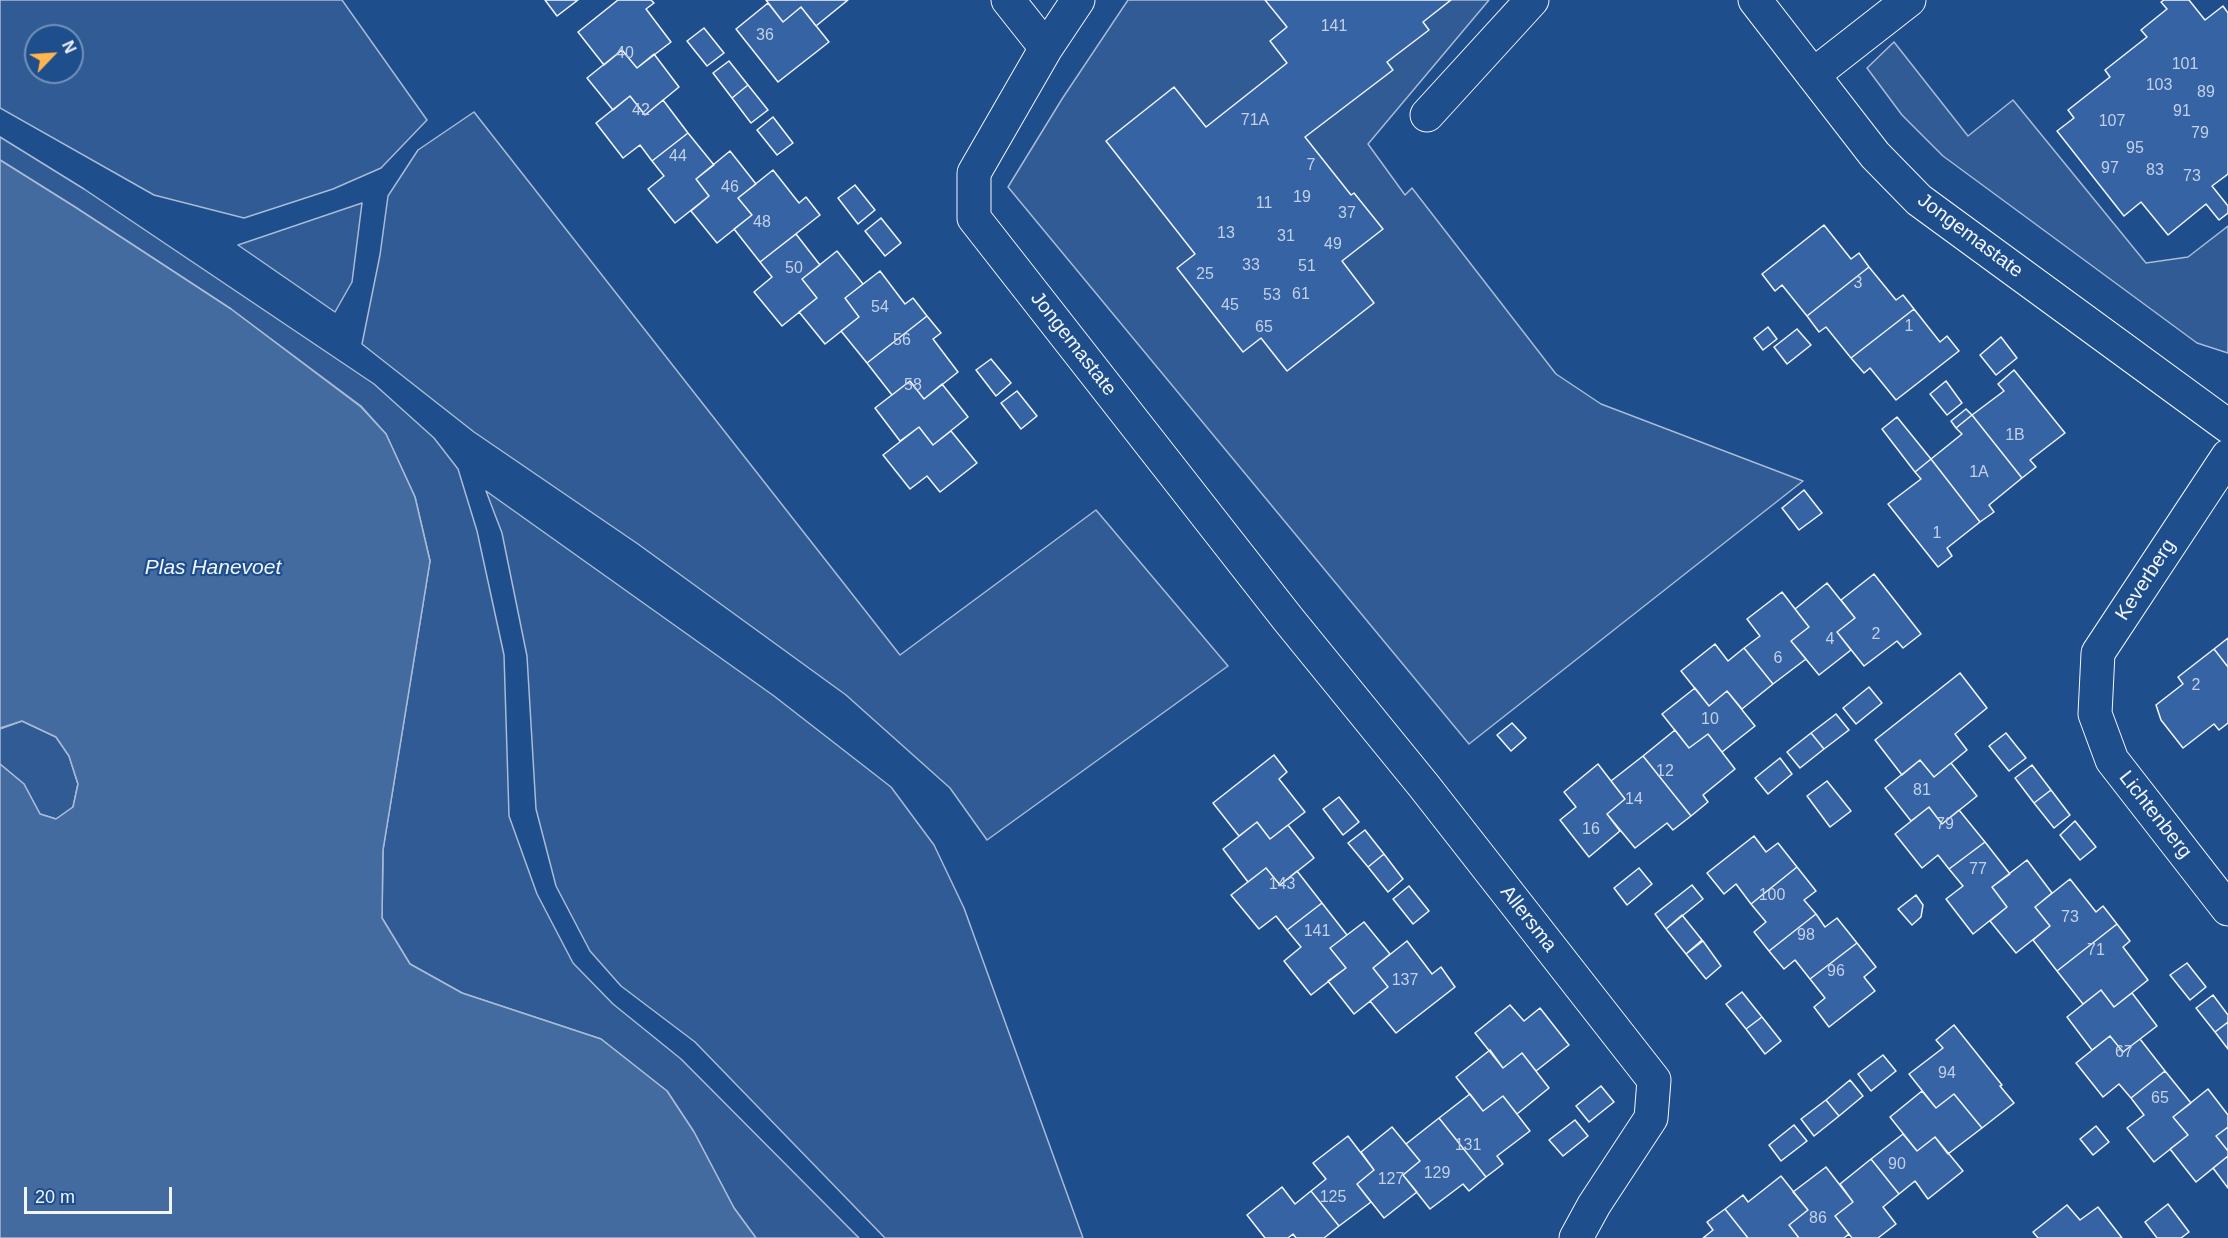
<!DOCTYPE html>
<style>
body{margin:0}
#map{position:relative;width:2228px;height:1238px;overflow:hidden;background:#1f4e8c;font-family:Arial,sans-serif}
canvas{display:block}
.north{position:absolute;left:24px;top:24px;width:60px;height:60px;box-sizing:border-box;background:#1f4e8c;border:2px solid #7391ba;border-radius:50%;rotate:65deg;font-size:16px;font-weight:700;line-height:24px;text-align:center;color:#f2f6ff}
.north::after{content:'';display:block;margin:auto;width:21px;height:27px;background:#ffb74d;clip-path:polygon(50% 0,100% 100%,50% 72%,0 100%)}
.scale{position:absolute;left:24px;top:1187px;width:148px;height:27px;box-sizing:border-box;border:3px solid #f2f6ff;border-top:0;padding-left:8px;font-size:18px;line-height:21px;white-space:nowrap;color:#f2f6ff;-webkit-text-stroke:4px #1f4e8c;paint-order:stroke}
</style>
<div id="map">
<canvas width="2228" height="1238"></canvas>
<div class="north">N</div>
<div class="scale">20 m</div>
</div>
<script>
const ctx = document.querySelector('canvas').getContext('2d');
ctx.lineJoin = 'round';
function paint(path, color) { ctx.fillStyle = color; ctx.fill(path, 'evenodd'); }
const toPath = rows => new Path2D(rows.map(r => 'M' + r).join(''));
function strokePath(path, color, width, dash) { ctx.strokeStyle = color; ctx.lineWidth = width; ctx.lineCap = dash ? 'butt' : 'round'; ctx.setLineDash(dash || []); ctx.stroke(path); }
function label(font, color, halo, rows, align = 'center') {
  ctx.font = font + ' Arial,sans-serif'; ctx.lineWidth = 4.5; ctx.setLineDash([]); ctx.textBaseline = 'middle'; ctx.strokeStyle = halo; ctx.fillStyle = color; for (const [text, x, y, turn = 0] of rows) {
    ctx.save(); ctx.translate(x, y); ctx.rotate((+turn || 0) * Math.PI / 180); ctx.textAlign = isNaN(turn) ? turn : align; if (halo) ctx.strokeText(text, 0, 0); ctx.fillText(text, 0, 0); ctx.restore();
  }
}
const green = toPath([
 [0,0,342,0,427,120,381,168,333,189,244,218,154,195,0,108,0,0],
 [36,36,72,36,72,72,36,72,36,36],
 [1128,0,1489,0,1368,144,1405,195,1412,188,1556,374,1601,404,1803,481,1469,744,1008,187,1062,99,1128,0],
 [1894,42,1968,136,2013,100,2146,263,2188,257,2228,226,2228,353,2197,343,1943,156,1902,115,1867,68,1894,42],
 [474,112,900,655,1096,510,1228,666,987,840,950,788,846,695,638,544,474,432,362,344,380,255,388,196,418,150,474,112],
 [0,137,84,189,374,384,434,438,458,469,477,531,504,655,509,816,537,894,573,963,613,1004,681,1059,859,1238,756,1238,734,1208,694,1132,667,1091,601,1039,462,993,410,964,382,918,383,850,430,561,415,497,386,434,361,406,231,309,75,207,0,160,0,137],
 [362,203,352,282,335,312,238,245,362,203],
 [486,491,774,696,891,787,934,845,964,908,1083,1238,885,1238,695,1042,621,986,590,951,556,886,536,809,527,656,502,533,486,491],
 [22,721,56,737,69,756,78,784,73,807,56,819,40,814,24,784,0,764,0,729,22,721]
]);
paint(green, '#305b95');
strokePath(green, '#a8bbd7', 1.5);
const water = toPath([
 [0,160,75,207,231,309,361,407,386,434,415,497,430,561,383,850,382,918,410,964,462,993,601,1039,667,1091,694,1132,734,1208,756,1238,0,1238,0,764,24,784,40,814,56,819,73,807,78,784,69,756,56,737,22,721,0,728,0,730,0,160]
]);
paint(water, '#446ba0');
strokePath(water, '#a8bbd7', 1.5);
const building = toPath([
 [545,0,578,0,557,16,545,0],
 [618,0,651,0,654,3,646,9,671,42,637,68,622,50,604,65,578,32,618,0],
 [766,0,848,0,816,26,801,7,783,22,766,0],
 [1265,0,1451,0,1423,22,1429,30,1387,62,1393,70,1305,137,1351,195,1354,193,1383,229,1342,261,1374,303,1287,371,1261,338,1243,352,1177,268,1195,254,1106,141,1174,87,1206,127,1287,63,1270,41,1287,27,1265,0],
 [2164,0,2189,0,2205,20,2223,6,2228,13,2228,174,2212,186,2228,206,2228,213,2219,220,2206,204,2168,235,2141,202,2124,216,2057,131,2074,118,2068,110,2110,77,2105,70,2147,37,2141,30,2167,9,2161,2,2164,0],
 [768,3,783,22,801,7,829,42,778,82,736,29,768,3],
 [704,28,724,53,707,66,687,41,704,28],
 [622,50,637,68,654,54,679,87,645,115,630,96,613,110,587,78,622,50],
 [729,61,748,85,732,98,713,73,729,61],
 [748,85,768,110,751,123,732,98,748,85],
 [630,96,645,115,663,100,688,133,652,161,640,145,623,158,596,123,630,96],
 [773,117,793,143,777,155,757,130,773,117],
 [688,133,714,165,696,179,709,196,675,223,648,189,664,176,652,161,688,133],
 [730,151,756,184,738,198,752,215,717,243,691,211,709,196,696,179,730,151],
 [773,170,799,203,806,197,820,215,760,262,734,229,752,215,738,198,773,170],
 [855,185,875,210,858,224,838,198,855,185],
 [881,218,901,243,885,256,865,231,881,218],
 [1824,225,1851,259,1859,253,1869,267,1807,316,1782,285,1775,291,1762,274,1824,225],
 [796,234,820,265,802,279,817,298,782,326,754,292,772,277,760,262,796,234],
 [837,251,863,284,845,298,859,317,825,344,799,312,817,298,802,279,837,251],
 [1869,267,1896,300,1903,295,1914,309,1851,358,1826,327,1819,332,1807,316,1869,267],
 [880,271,905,304,913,298,927,316,867,363,841,331,859,317,845,298,880,271],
 [1914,309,1940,342,1947,336,1959,351,1896,400,1870,368,1864,373,1851,358,1914,309],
 [927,316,941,333,933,339,958,372,924,399,910,381,892,395,867,363,927,316],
 [1768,327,1777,339,1763,350,1754,338,1768,327],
 [1797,329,1811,345,1787,364,1774,347,1797,329],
 [2001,337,2017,358,1996,375,1980,355,2001,337],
 [991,359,1011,383,996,396,976,370,991,359],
 [2014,370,2065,433,2030,460,2036,467,2022,478,1972,415,2004,391,1998,384,2014,370],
 [910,381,924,399,942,384,968,417,933,445,919,427,900,441,875,408,910,381],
 [1946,381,1962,403,1947,415,1930,394,1946,381],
 [1017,391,1037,416,1021,429,1001,403,1017,391],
 [1966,409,1972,415,1956,428,1951,421,1966,409],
 [1972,415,2022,478,1989,505,1994,512,1980,522,1931,459,1962,434,1956,428,1972,415],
 [1897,417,1931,459,1915,472,1882,429,1897,417],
 [919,427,933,445,951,431,977,463,940,492,927,476,910,489,883,455,919,427],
 [1931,459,1980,522,1947,548,1952,556,1938,567,1888,504,1921,479,1915,472,1931,459],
 [1804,490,1822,513,1799,530,1782,508,1804,490],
 [1874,574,1921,634,1903,648,1897,641,1864,666,1837,632,1855,618,1841,600,1874,574],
 [1827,583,1855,618,1837,632,1851,650,1819,675,1791,641,1809,627,1795,609,1827,583],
 [1782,592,1809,627,1791,641,1806,659,1773,684,1744,648,1760,636,1747,619,1782,592],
 [2228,638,2228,667,2214,649,2228,638],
 [1715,644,1728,661,1744,648,1773,684,1742,709,1727,691,1709,706,1681,671,1715,644],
 [2214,649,2228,667,2228,723,2219,730,2214,724,2183,748,2161,720,2156,705,2183,684,2178,677,2214,649],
 [1960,673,1987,708,1955,734,1967,750,1934,777,1920,760,1902,775,1875,740,1960,673],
 [1869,687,1882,703,1856,724,1843,708,1869,687],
 [1695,688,1709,706,1727,691,1755,726,1722,752,1708,734,1689,748,1662,714,1695,688],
 [1836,714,1849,730,1824,749,1811,733,1836,714],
 [1512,723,1526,738,1511,751,1497,735,1512,723],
 [1675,730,1689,748,1708,734,1735,769,1703,795,1708,802,1691,816,1643,756,1675,730],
 [1811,733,1824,749,1800,768,1787,752,1811,733],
 [2006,733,2026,758,2009,771,1989,746,2006,733],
 [1274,755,1287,772,1279,779,1305,812,1270,839,1257,822,1239,836,1213,803,1274,755],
 [1643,756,1691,816,1673,830,1667,823,1635,848,1607,814,1625,799,1611,781,1643,756],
 [1780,758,1792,774,1768,794,1755,778,1780,758],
 [1920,760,1934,777,1951,763,1977,796,1942,824,1929,807,1911,821,1885,788,1920,760],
 [1598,764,1625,799,1607,814,1620,831,1589,857,1560,820,1576,807,1564,792,1598,764],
 [2032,765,2051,790,2034,803,2015,778,2032,765],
 [1827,781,1851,811,1830,827,1807,796,1827,781],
 [2051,790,2070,815,2054,828,2034,803,2051,790],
 [1339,797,1359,822,1343,835,1323,809,1339,797],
 [1929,807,1942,824,1959,810,1985,842,1949,869,1938,855,1922,868,1895,834,1929,807],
 [2075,821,2096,847,2080,860,2060,835,2075,821],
 [1257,822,1270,839,1288,825,1314,858,1280,885,1266,868,1248,882,1223,849,1257,822],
 [1365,830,1384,854,1368,867,1348,843,1365,830],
 [1754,836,1766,852,1778,843,1797,867,1751,904,1736,884,1724,894,1707,873,1754,836],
 [1985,842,2010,874,1992,887,2007,907,1973,934,1946,899,1963,886,1949,869,1985,842],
 [1384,854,1403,879,1388,892,1368,867,1384,854],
 [2027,860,2052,893,2035,907,2050,926,2016,953,1990,921,2007,907,1992,887,2027,860],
 [1797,867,1816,891,1804,900,1816,914,1769,951,1754,932,1766,922,1751,904,1797,867],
 [1266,868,1280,885,1297,871,1322,903,1287,930,1276,916,1259,929,1231,895,1266,868],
 [1639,868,1652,884,1627,905,1614,888,1639,868],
 [2070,879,2096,912,2103,906,2117,924,2057,971,2033,940,2050,926,2035,907,2070,879],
 [1692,885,1703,899,1666,929,1655,914,1692,885],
 [1409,886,1429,911,1413,924,1393,899,1409,886],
 [1916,895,1923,905,1921,917,1912,925,1898,909,1916,895],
 [1322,903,1347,935,1330,948,1346,968,1311,995,1284,961,1301,947,1287,930,1322,903],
 [1816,914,1825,927,1837,918,1857,943,1810,979,1795,960,1784,969,1769,951,1816,914],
 [1682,915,1702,940,1686,954,1666,929,1682,915],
 [1364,922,1390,954,1373,968,1388,987,1354,1014,1328,981,1346,968,1330,948,1364,922],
 [2117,924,2130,941,2123,947,2148,980,2114,1007,2101,990,2083,1004,2057,971,2117,924],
 [1407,941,1432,974,1441,967,1455,987,1396,1033,1370,1001,1388,987,1373,968,1407,941],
 [1703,941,1721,966,1706,979,1686,954,1703,941],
 [1857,943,1876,967,1864,977,1875,991,1829,1027,1814,1007,1825,998,1810,979,1857,943],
 [2187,963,2206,987,2190,1000,2170,975,2187,963],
 [2101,990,2114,1007,2132,993,2157,1026,2123,1052,2110,1036,2092,1050,2067,1017,2101,990],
 [1742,992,1762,1017,1746,1029,1726,1004,1742,992],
 [2213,995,2228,1015,2228,1022,2215,1032,2196,1008,2213,995],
 [1510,1005,1524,1021,1540,1008,1569,1045,1536,1071,1522,1053,1503,1068,1475,1033,1510,1005],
 [1762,1017,1781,1041,1765,1054,1746,1029,1762,1017],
 [2228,1022,2228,1049,2215,1032,2228,1022],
 [1954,1025,2002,1085,2000,1086,2014,1103,1982,1128,1954,1094,1936,1108,1909,1074,1943,1048,1936,1040,1954,1025],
 [2110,1036,2123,1052,2140,1039,2165,1071,2131,1098,2119,1084,2103,1097,2076,1063,2110,1036],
 [1490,1050,1503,1068,1522,1053,1549,1088,1517,1114,1503,1096,1483,1111,1456,1077,1490,1050],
 [1883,1055,1896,1071,1871,1091,1858,1074,1883,1055],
 [2165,1071,2191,1103,2173,1117,2188,1135,2154,1162,2127,1128,2144,1115,2131,1098,2165,1071],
 [1850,1080,1863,1096,1839,1116,1826,1100,1850,1080],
 [1601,1086,1614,1102,1589,1122,1576,1106,1601,1086],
 [2208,1089,2228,1115,2228,1127,2216,1136,2228,1151,2228,1156,2196,1182,2170,1149,2188,1135,2173,1117,2208,1089],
 [1922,1091,1936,1108,1954,1094,1982,1128,1948,1154,1935,1137,1917,1151,1890,1117,1922,1091],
 [1470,1094,1483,1111,1503,1096,1530,1131,1497,1156,1503,1164,1486,1177,1439,1118,1470,1094],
 [1826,1100,1839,1116,1814,1136,1801,1119,1826,1100],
 [1439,1118,1486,1177,1469,1191,1463,1184,1430,1209,1403,1175,1420,1161,1406,1144,1439,1118],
 [1575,1120,1588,1136,1563,1156,1549,1140,1575,1120],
 [1794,1125,1807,1141,1781,1161,1769,1145,1794,1125],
 [2096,1126,2109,1142,2093,1155,2080,1139,2096,1126],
 [1392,1127,1420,1161,1403,1175,1417,1192,1384,1218,1357,1184,1374,1170,1361,1152,1392,1127],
 [2228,1127,2228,1151,2216,1136,2228,1127],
 [1903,1134,1917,1151,1935,1137,1963,1171,1928,1199,1915,1181,1899,1194,1871,1159,1903,1134],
 [1348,1136,1374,1170,1357,1184,1371,1202,1339,1226,1311,1191,1326,1179,1313,1163,1348,1136],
 [2228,1156,2228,1188,2213,1168,2228,1156],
 [1871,1159,1899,1194,1883,1207,1896,1224,1878,1238,1852,1238,1835,1216,1853,1202,1840,1184,1871,1159],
 [1826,1167,1853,1202,1835,1216,1849,1234,1844,1238,1799,1238,1789,1225,1808,1210,1793,1192,1826,1167],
 [1781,1176,1808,1210,1789,1225,1799,1238,1748,1238,1725,1209,1743,1195,1748,1202,1781,1176],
 [1282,1187,1295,1204,1311,1191,1339,1226,1324,1238,1296,1238,1293,1234,1288,1238,1265,1238,1247,1215,1282,1187],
 [2168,1204,2189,1232,2181,1238,2157,1238,2145,1222,2168,1204],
 [2067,1205,2080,1220,2098,1207,2122,1238,2038,1238,2033,1232,2067,1205],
 [1725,1209,1748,1238,1703,1238,1713,1230,1707,1222,1725,1209]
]);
paint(building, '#3563a3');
strokePath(building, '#f2f6ff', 1.5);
const minor = toPath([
 [1008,0,1046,48],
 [1078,0,1046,48,974,173,974,218,1288,619,1424,786,1654,1080,1651,1118,1594,1205,1576,1238],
 [1755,0,1875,155,1919,200,2228,426],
 [1813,75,1909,0],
 [1427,115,1532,0],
 [2228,456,2098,653,2095,714,2112,760,2228,909]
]);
strokePath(minor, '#f2f6ff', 35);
strokePath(minor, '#1f4e8c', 33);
label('16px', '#c3d1e8', null, [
 ["141",1334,27],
 ["36",765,36],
 ["40",625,54],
 ["101",2185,65],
 ["103",2159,86],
 ["89",2206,93],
 ["42",641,111],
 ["91",2182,112],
 ["71A",1255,121],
 ["107",2112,122],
 ["79",2200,134],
 ["95",2135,149],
 ["44",678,157],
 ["7",1311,166],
 ["97",2110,169],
 ["83",2155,171],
 ["73",2192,177],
 ["46",730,188],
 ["19",1302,198],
 ["11",1264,204],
 ["37",1347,214],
 ["48",762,223],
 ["13",1226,234],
 ["31",1286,237],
 ["49",1333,245],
 ["33",1251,266],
 ["51",1307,267],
 ["50",794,269],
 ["25",1205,275],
 ["3",1858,284],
 ["61",1301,295],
 ["53",1272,296],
 ["45",1230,306],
 ["54",880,308],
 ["1",1909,327],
 ["65",1264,328],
 ["56",902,341],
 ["58",913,386],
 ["1B",2015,436],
 ["1A",1979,473],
 ["1",1937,534],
 ["2",1876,635],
 ["4",1830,640],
 ["6",1778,659],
 ["2",2196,686],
 ["10",1710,720],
 ["12",1665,772],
 ["81",1922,791],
 ["14",1634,800],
 ["79",1945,825],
 ["16",1591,830],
 ["77",1978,870],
 ["143",1282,885],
 ["100",1772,896],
 ["73",2070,918],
 ["141",1317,932],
 ["98",1806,936],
 ["71",2096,951],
 ["96",1836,972],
 ["137",1405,981],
 ["67",2124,1053],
 ["94",1947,1074],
 ["65",2160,1099],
 ["131",1468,1146],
 ["90",1897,1165],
 ["129",1437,1174],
 ["127",1391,1180],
 ["125",1333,1198],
 ["86",1818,1219]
]);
label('20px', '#f2f6ff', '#1f4e8c', [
 ["Jongemastate",1970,236,37],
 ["Jongemastate",1073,344,52],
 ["Keverberg",2146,580,-57],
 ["Lichtenberg",2155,815,52],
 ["Allersma",1528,919,52]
]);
label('italic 21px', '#f2f6ff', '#1f4e8c', [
 ["Plas Hanevoet",213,568]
]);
</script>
